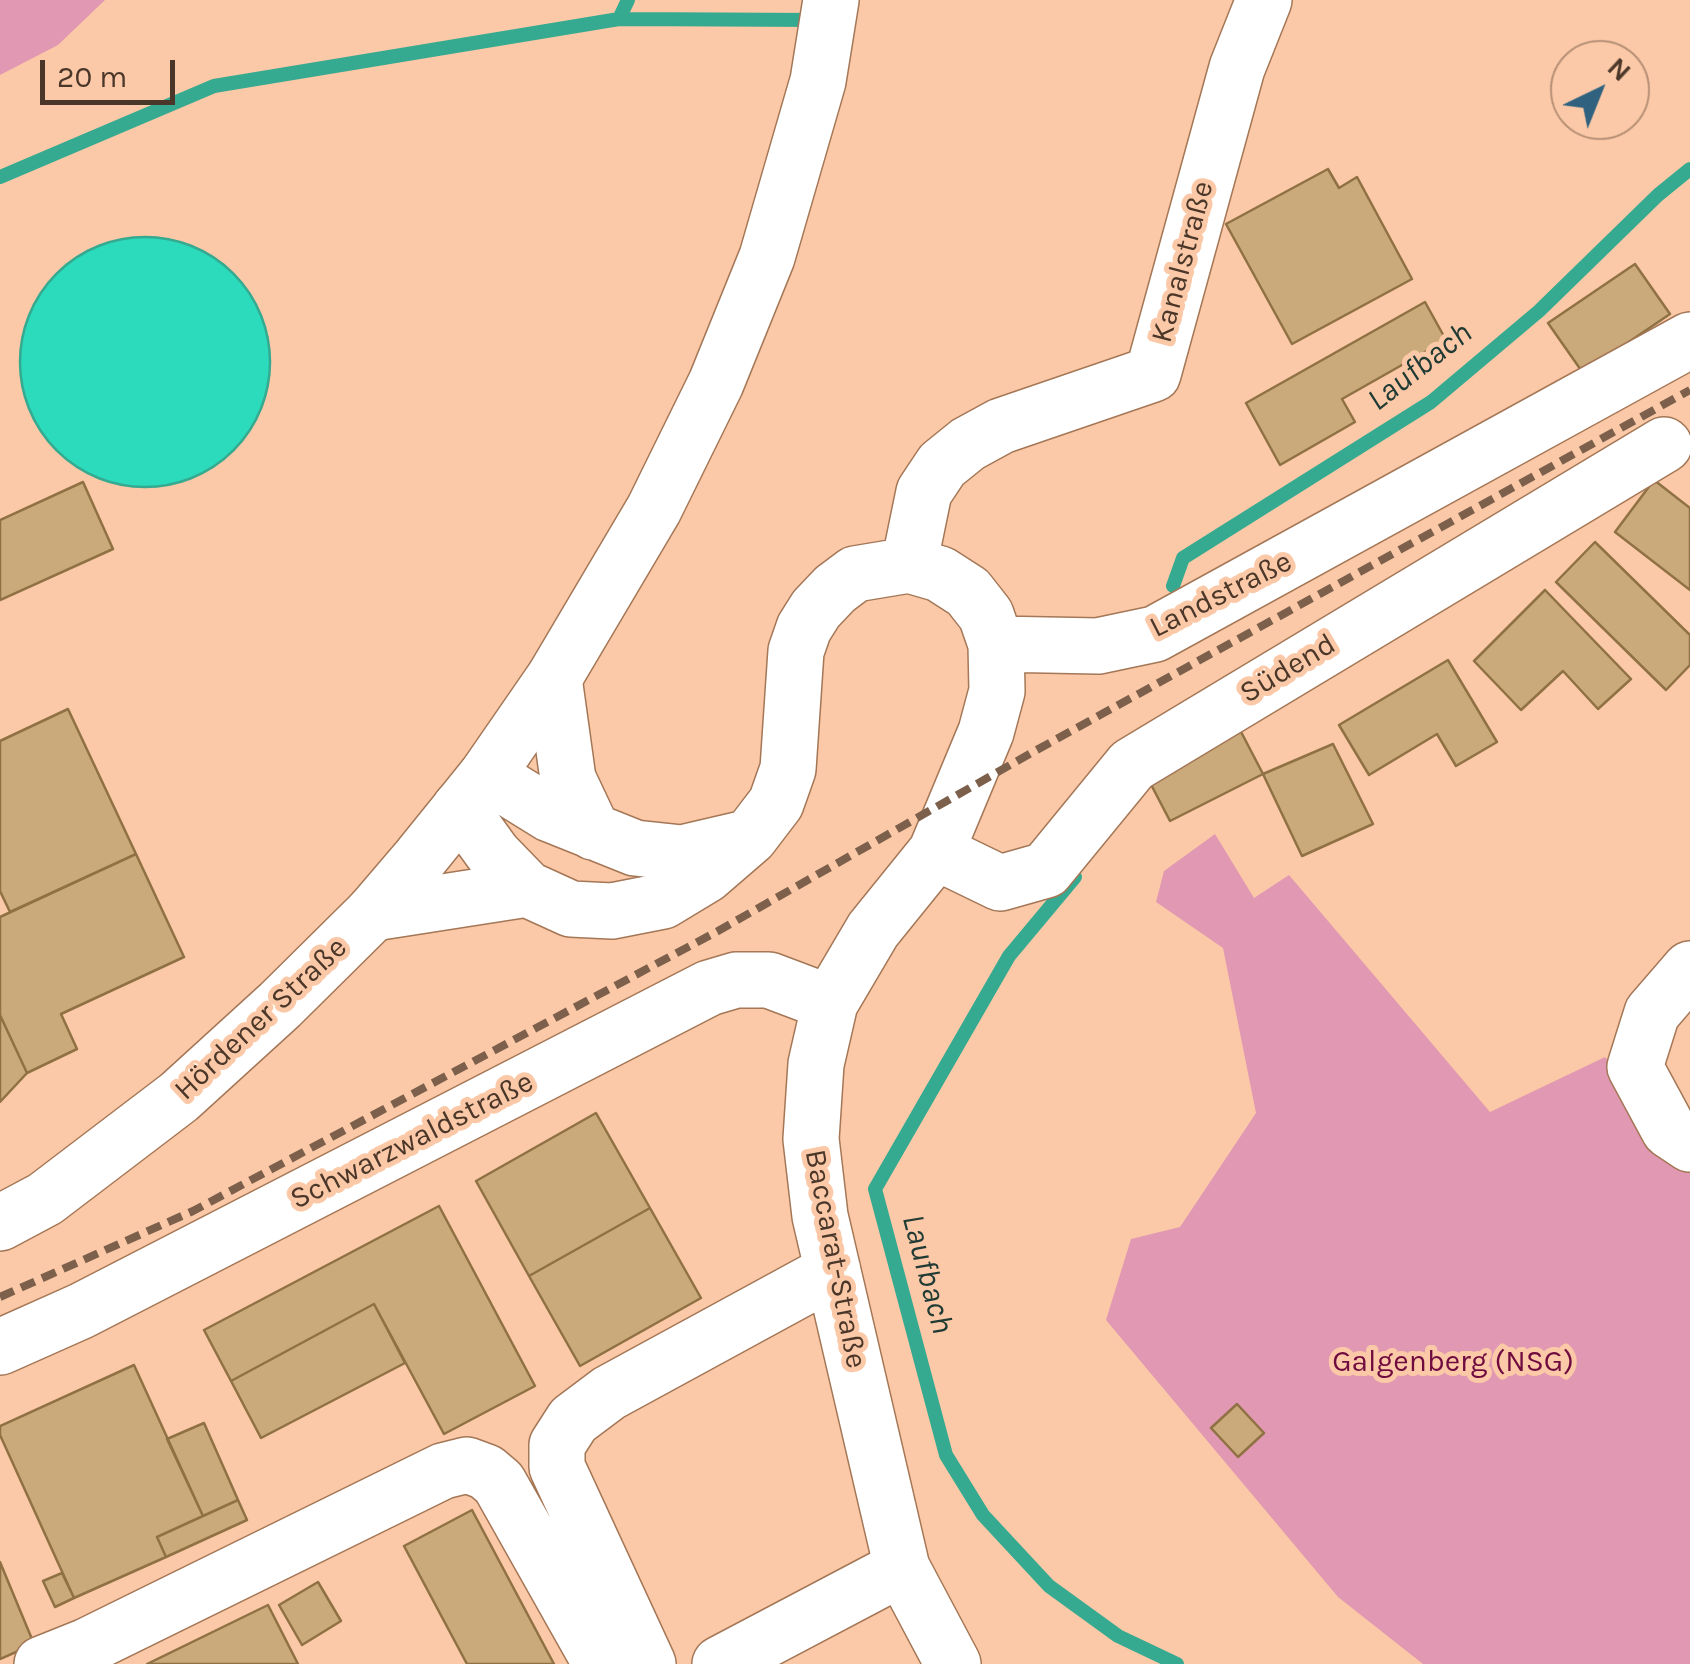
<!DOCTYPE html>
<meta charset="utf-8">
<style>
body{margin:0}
#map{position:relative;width:1690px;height:1664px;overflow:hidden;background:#fbc9a7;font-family:Karla,sans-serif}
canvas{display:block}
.north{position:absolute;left:1550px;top:40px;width:100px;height:100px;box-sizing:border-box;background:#fbc9a7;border:2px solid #b58f75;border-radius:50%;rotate:43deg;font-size:28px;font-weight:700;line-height:40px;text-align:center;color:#4b3729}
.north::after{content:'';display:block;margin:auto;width:35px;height:45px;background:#30627f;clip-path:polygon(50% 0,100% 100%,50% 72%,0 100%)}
.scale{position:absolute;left:40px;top:60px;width:135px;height:45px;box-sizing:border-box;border:5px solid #4b3729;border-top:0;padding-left:12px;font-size:30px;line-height:35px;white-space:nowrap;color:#4b3729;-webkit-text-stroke:8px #fbc9a7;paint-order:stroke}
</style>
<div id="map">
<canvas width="1690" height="1664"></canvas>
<div class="north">N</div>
<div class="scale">20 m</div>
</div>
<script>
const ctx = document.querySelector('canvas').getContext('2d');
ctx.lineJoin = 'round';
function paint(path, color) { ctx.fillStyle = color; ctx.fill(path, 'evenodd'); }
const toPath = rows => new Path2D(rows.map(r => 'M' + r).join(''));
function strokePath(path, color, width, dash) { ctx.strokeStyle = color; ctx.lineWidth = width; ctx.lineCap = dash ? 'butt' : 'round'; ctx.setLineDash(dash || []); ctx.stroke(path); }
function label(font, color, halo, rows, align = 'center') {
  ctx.font = font + ' Karla,sans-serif'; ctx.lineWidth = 10; ctx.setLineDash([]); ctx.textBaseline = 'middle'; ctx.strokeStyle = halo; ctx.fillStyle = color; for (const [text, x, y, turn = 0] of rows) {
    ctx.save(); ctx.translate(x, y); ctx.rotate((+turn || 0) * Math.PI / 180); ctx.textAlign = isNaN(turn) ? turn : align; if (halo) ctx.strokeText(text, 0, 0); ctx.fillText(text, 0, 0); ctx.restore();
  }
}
paint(toPath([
 [0,0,105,0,58,45,0,75],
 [1215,834,1254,898,1289,875,1490,1112,1605,1057,1665,1129,1690,1143,1690,1664,1423,1664,1338,1597,1106,1320,1131,1239,1180,1227,1256,1113,1223,948,1156,902,1164,871]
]), '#e198b2');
const water = toPath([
 '20 362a125 125 0 1 1 250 0a125 125 0 1 1-250 0Z'
]);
paint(water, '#2bdbbc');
strokePath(water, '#35aa90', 2.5);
strokePath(toPath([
 [619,19,818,20],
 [0,177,214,86,619,19,628,0],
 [1173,586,1183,558,1431,402,1539,311,1658,195,1690,169],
 [1075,877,1009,956,875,1189,946,1455,983,1515,1049,1586,1118,1636,1177,1664]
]), '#35aa90', 14);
const building = toPath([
 [1328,169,1339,188,1357,177,1412,279,1292,344,1226,224,1328,169],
 [1635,264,1670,314,1583,373,1548,323,1635,264],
 [1425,302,1446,340,1342,399,1355,422,1280,465,1246,403,1425,302],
 [1654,480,1690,508,1690,590,1615,532,1654,480],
 [83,482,113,549,0,600,0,520,83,482],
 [1595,542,1690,635,1690,665,1666,690,1556,582,1595,542],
 [1545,590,1631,679,1598,709,1563,671,1521,710,1474,661,1545,590],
 [1448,660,1497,742,1456,766,1437,734,1369,775,1339,725,1448,660],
 [68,709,136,854,10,912,0,891,0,741,68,709],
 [1238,726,1263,774,1170,821,1145,773,1238,726],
 [1333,744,1373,824,1302,856,1263,774,1333,744],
 [136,854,184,957,61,1014,77,1049,27,1073,0,1015,0,917,136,854],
 [0,1015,27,1073,0,1102,0,1015],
 [596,1113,650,1208,529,1276,476,1181,596,1113],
 [439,1206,535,1386,444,1434,374,1304,231,1381,204,1330,439,1206],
 [650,1208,701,1298,580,1366,529,1276,650,1208],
 [374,1304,405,1363,261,1438,231,1381,374,1304],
 [134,1365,203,1516,157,1537,166,1557,74,1598,0,1435,0,1426,134,1365],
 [1237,1404,1264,1433,1238,1457,1211,1428,1237,1404],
 [204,1423,238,1500,203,1516,167,1439,204,1423],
 [238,1500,247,1520,166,1557,157,1537,238,1500],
 [472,1510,554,1664,467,1664,404,1546,472,1510],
 [0,1562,34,1644,0,1659,0,1562],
 [62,1573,74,1598,55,1607,43,1581,62,1573],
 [318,1582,341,1621,302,1645,279,1605,318,1582],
 [268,1605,298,1664,147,1664,268,1605]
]);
paint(building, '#caaa7b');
strokePath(building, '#8f7144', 2.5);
const minor = toPath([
 [909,565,924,492,942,465,968,444,1001,426,1153,374,1237,68,1264,0],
 [996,644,1098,646,1155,634,1690,340],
 [554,678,568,779,593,832],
 [487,775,550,814,635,848,682,853,742,839],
 [460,808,494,855,527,889,571,909,612,911,663,901,706,875,750,837,776,803,788,769,796,651,804,628,816,609,835,589,855,574,909,565,940,574,968,592,986,615,996,644,997,691,986,732,936,852,873,930,830,1003,816,1064,811,1139,820,1216,902,1568,953,1664],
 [936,852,1000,883,1046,870,1132,765,1664,445],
 [373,913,527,889],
 [1690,969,1652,1013,1635,1067,1669,1130,1690,1144],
 [0,1347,81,1311,709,988,736,980,769,980,830,1003],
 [42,1664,87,1646,443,1471,467,1465,486,1472,499,1483,601,1664],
 [648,1664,557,1467,557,1445,573,1420,609,1393,833,1271],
 [720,1664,902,1568]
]);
const major = toPath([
 [0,1223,45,1199,179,1097,280,1005,373,913,420,858,487,775,554,678,654,509,716,383,767,257,818,81,831,0]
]);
strokePath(minor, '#a47757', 58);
strokePath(major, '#a47757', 58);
strokePath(minor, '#fff', 55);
strokePath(major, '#fff', 55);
strokePath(toPath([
 [0,1297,193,1211,718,931,1033,752,1690,390]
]), '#7d604c', 8, [15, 8]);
label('30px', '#4b3729', '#fbc9a7', [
 ["Kanalstraße",1183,262,-75],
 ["Landstraße",1221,595,-27],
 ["Südend",1288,669,-31],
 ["Hördener Straße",261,1019,-43],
 ["Schwarzwaldstraße",412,1141,-27],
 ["Baccarat-Straße",835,1259,79]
]);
label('30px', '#6f0b3f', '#fbc9a7', [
 ["Galgenberg (NSG)",1453,1362]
]);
label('italic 32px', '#203a34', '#fbc9a7', [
 ["Laufbach",1420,367,-38],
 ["Laufbach",927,1274,75]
]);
</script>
